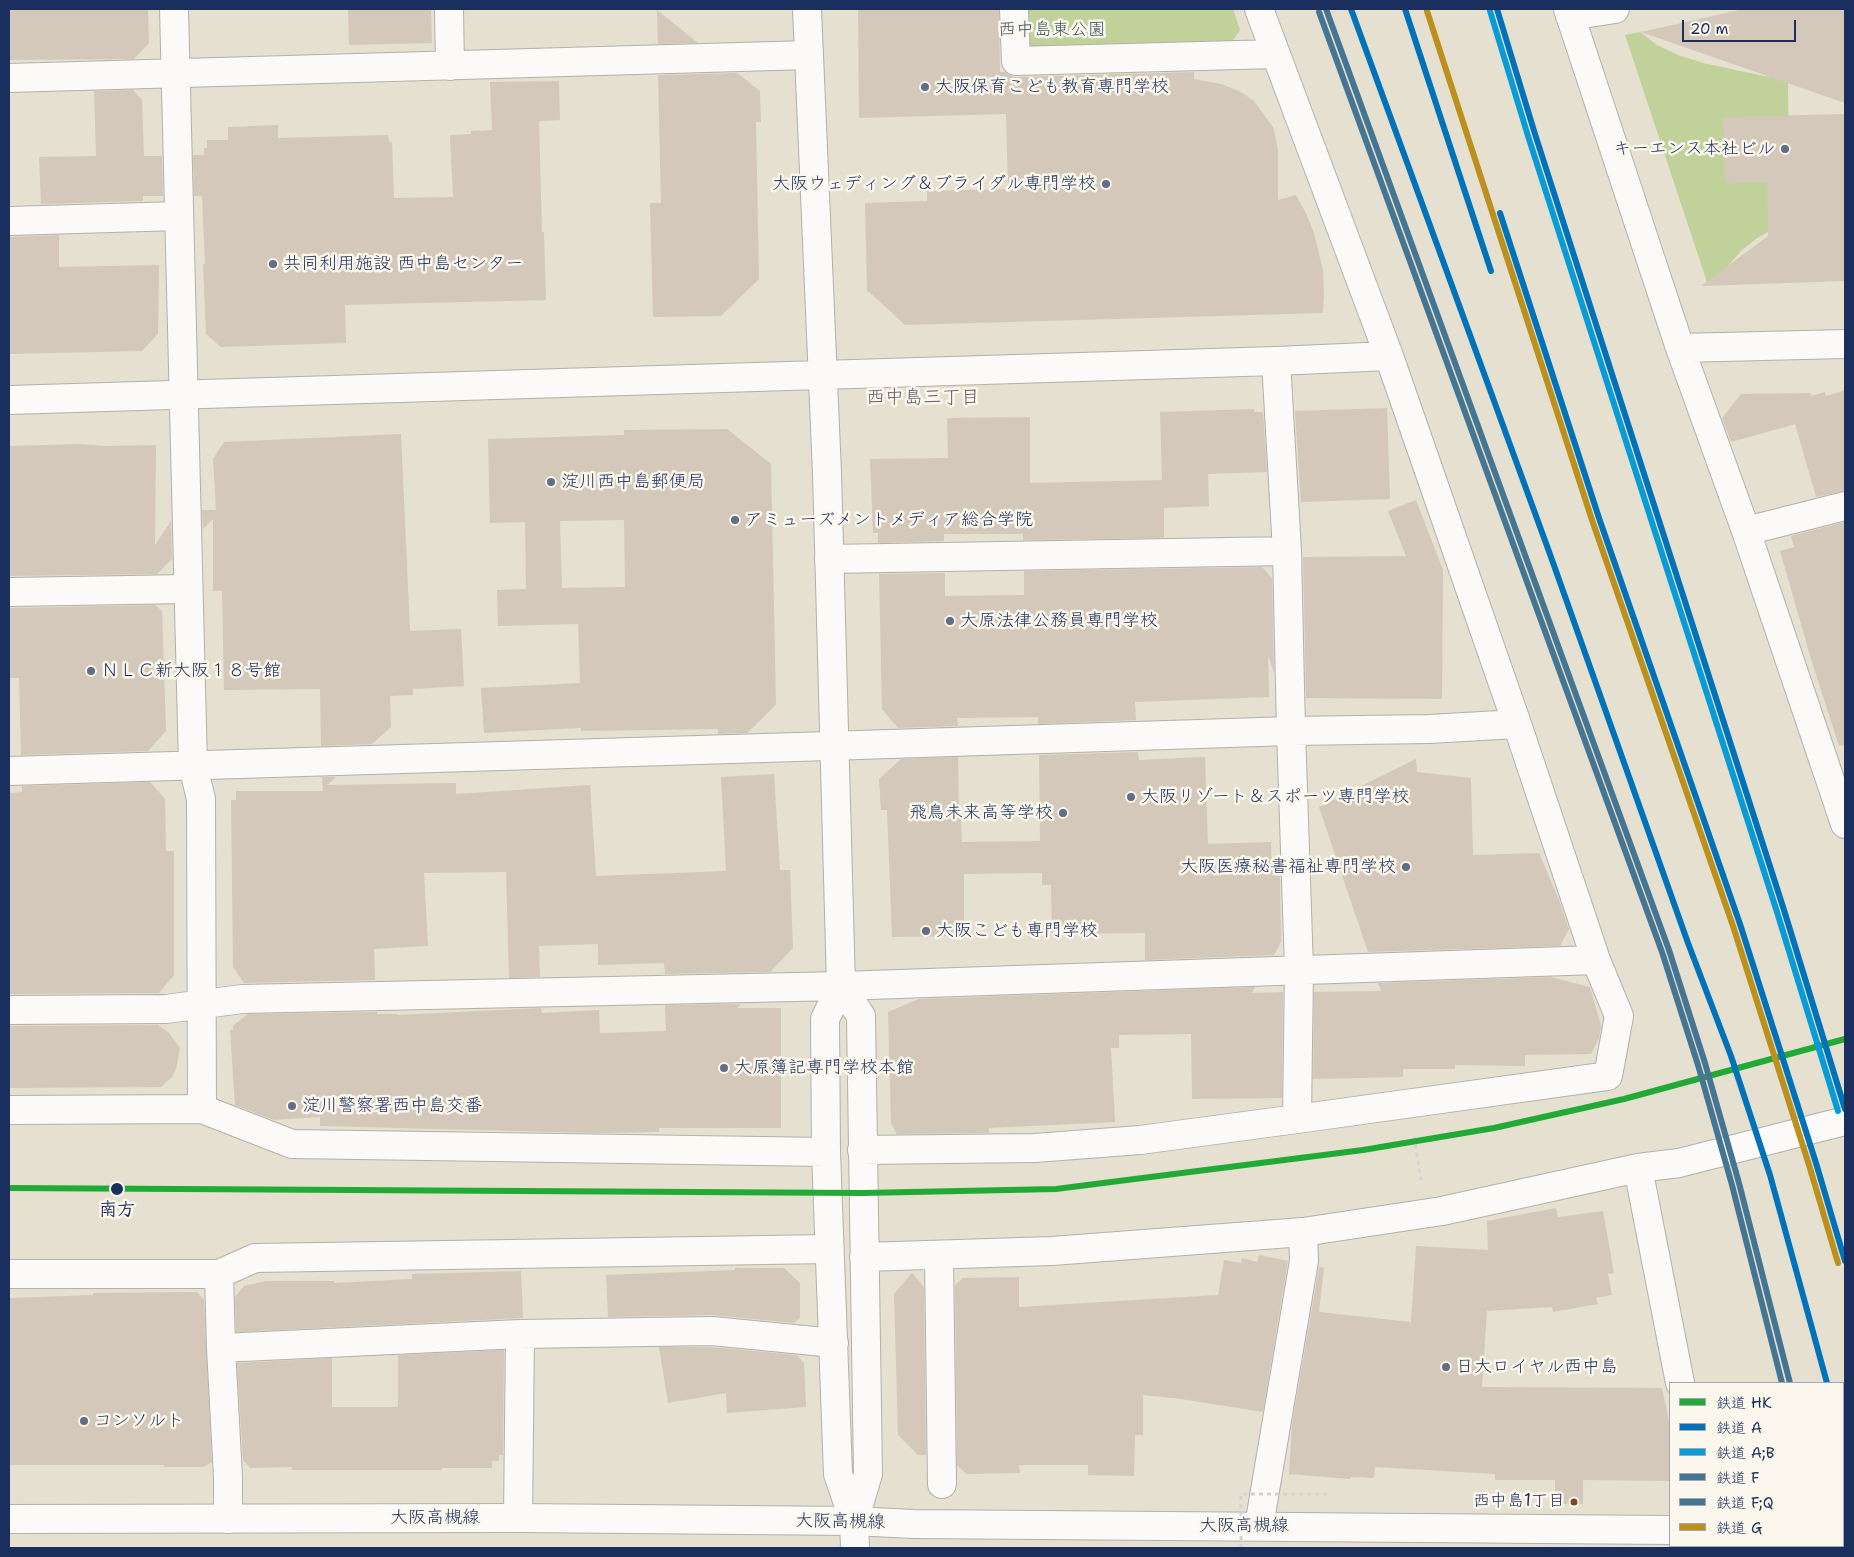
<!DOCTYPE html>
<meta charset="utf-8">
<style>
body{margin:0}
#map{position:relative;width:1854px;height:1557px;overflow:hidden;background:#e5e0cf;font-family:"Shantell Sans","Klee One",sans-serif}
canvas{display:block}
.frame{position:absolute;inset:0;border:10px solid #1b2f5e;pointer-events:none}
.legend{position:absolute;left:1669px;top:1382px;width:175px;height:165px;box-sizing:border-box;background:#fbf7ec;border:1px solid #a1a7b3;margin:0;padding:6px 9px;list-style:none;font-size:15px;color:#1b2f5e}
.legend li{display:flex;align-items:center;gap:10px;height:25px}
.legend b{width:25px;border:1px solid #a1a7b3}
.scale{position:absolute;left:1682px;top:20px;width:114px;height:22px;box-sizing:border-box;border:2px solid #1b2f5e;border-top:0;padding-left:6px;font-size:15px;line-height:18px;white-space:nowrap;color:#1b2f5e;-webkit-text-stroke:4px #fbf7ec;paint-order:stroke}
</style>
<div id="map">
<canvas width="1854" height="1557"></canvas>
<div class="frame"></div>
<ul class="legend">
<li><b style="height:6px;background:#21ab36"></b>鉄道 HK</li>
<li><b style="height:6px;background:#0072ba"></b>鉄道 A</li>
<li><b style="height:6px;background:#079bd7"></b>鉄道 A;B</li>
<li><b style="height:6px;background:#447694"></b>鉄道 F</li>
<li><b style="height:6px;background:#447694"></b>鉄道 F;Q</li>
<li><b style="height:6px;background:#bb901c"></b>鉄道 G</li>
</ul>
<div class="scale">20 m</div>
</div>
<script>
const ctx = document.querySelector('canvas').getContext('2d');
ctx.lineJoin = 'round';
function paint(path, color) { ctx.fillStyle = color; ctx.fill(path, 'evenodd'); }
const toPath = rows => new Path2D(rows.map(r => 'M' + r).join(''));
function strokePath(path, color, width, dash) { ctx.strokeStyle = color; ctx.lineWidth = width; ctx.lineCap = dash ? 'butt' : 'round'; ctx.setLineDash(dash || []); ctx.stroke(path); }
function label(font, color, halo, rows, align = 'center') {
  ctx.font = font + ' "Shantell Sans","Klee One",sans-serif'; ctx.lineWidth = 5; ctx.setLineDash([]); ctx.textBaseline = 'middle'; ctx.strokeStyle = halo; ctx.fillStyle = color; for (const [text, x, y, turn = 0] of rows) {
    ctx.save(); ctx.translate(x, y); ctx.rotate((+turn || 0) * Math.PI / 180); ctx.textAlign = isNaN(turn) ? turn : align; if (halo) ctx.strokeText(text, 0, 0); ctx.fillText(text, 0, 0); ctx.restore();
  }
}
paint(toPath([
 [1025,9,1233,9,1240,30,1229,47,1026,52],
 [1640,32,1657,45,1678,55,1703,63,1764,76,1788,79,1789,221,1757,238,1741,251,1727,267,1717,285,1708,285,1625,35]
]), '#c0d19a');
paint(toPath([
 [9,9,148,9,149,43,134,59,9,60],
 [348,9,431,9,432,43,349,45],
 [858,9,999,9,1000,72,1005,72,1009,75,1016,77,1194,72,1194,79,1221,84,1239,91,1254,101,1273,127,1278,149,1278,200,1296,195,1306,213,1314,233,1323,271,1324,295,1323,313,905,325,867,290,865,203,927,201,927,191,1008,189,1006,114,859,118],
 [1744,9,1845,9,1845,103,1641,32],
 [657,10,698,43,658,44],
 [737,73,760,91,761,122,756,122,759,279,721,316,653,317,650,203,661,203,658,75],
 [559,81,560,120,539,121,542,232,544,232,546,300,345,305,346,343,221,347,206,334,203,264,205,264,202,196,194,196,193,155,204,155,204,148,207,148,207,140,228,140,228,127,278,125,278,138,388,135,389,142,392,142,394,198,453,197,450,135,471,134,471,131,492,130,490,82],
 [133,90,142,100,144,156,162,156,163,196,143,196,143,201,41,204,39,157,96,156,94,91],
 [1845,114,1845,281,1701,286,1768,236,1767,182,1725,183,1723,117],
 [59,235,59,267,159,265,158,334,142,351,9,354,9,237],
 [1845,390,1845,491,1816,497,1795,424,1731,442,1722,418,1741,394,1810,393,1811,396,1825,392,1826,396],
 [1387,408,1390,499,1301,502,1295,411],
 [1254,409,1254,412,1263,412,1267,472,1208,474,1209,506,1164,508,1164,538,1023,540,1023,534,944,534,944,541,878,543,878,533,873,533,870,459,948,458,947,418,1030,417,1030,483,1162,480,1160,412],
 [727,429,771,464,776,705,747,733,718,734,718,729,581,731,581,728,484,733,481,688,580,683,578,624,498,626,497,590,526,589,525,522,490,523,488,439,624,435,624,430],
 [624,520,625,587,562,588,560,521],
 [401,434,410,631,461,629,464,686,413,689,413,695,390,696,391,727,372,744,321,746,320,689,224,690,222,591,213,591,213,519,203,529,202,510,216,510,213,459,224,442],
 [80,444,106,446,156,445,155,545,171,521,172,559,157,574,9,576,9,446],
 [1416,500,1443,570,1442,699,1306,698,1303,557,1406,556,1388,511],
 [1845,522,1845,745,1839,746,1811,659,1780,551,1794,547,1791,536],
 [1262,567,1272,578,1274,673,1268,655,1269,697,1135,702,1136,720,1038,724,1038,717,957,718,958,726,898,728,882,709,879,574,945,573,945,596,1024,595,1024,571],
 [155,605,162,611,166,731,148,751,21,755,19,678,9,678,9,608],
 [1138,752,1139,760,1205,757,1208,844,1271,842,1272,875,1280,875,1280,881,1281,942,1274,955,1145,960,1145,933,1052,934,1051,885,1042,885,1042,873,964,874,964,936,892,937,887,810,881,810,879,779,901,759,958,757,959,817,961,817,962,842,1040,841,1039,755],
 [1416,759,1417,772,1471,778,1473,855,1539,853,1559,900,1569,929,1560,946,1368,952,1319,807],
 [774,774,780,870,790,870,793,948,770,972,665,974,664,963,598,965,598,944,539,946,540,977,509,978,506,872,424,873,428,946,374,949,375,980,244,983,233,967,231,800,236,800,236,791,323,791,322,777,336,777,327,785,456,783,456,794,590,785,596,876,726,871,721,777],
 [150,782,165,799,166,851,174,851,174,975,159,993,9,994,9,793,22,792,22,786],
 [1551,977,1590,987,1601,1026,1599,1038,1591,1054,1525,1055,1525,1066,1455,1065,1455,1069,1403,1069,1403,1077,1313,1079,1314,992,1381,991,1378,983],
 [1255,987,1252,993,1283,992,1282,1098,1192,1099,1191,1034,1119,1035,1119,1048,1111,1048,1115,1122,989,1128,989,1133,897,1134,891,1124,888,1012,919,999],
 [741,1004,737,1008,781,1008,781,1128,659,1128,659,1132,596,1133,320,1126,320,1117,274,1120,235,1105,230,1030,233,1030,233,1026,248,1014,377,1012,377,1014,398,1014,398,1015,541,1008,542,1013,599,1010,600,1033,666,1031,665,1005],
 [158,1025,169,1033,180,1048,176,1069,172,1077,161,1087,9,1088,9,1026],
 [1556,1208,1558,1217,1603,1211,1614,1273,1608,1274,1612,1295,1596,1298,1598,1304,1553,1312,1552,1307,1487,1311,1482,1387,1662,1388,1670,1426,1670,1481,1583,1480,1583,1504,1555,1504,1555,1480,1495,1480,1495,1474,1375,1467,1374,1478,1351,1477,1350,1479,1289,1474,1292,1424,1319,1267,1324,1268,1319,1312,1411,1322,1416,1246,1488,1250,1487,1221],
 [1259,1255,1288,1261,1263,1412,1181,1399,1143,1395,1143,1435,1135,1435,1134,1476,1088,1475,1088,1465,1019,1465,1020,1473,966,1474,957,1465,955,1285,963,1278,1019,1277,1019,1307,1218,1295,1224,1260,1241,1263,1242,1258,1257,1262],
 [735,1268,784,1268,800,1283,800,1318,794,1323,712,1315,608,1317,606,1275,735,1270],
 [521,1271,523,1318,236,1332,235,1297,244,1286,266,1281,334,1281,334,1283,412,1279,412,1274],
 [912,1273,924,1287,926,1455,918,1455,898,1435,894,1294],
 [197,1292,204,1300,212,1462,203,1467,164,1467,164,1465,9,1465,9,1298,93,1295,93,1293],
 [659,1347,711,1347,797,1355,804,1363,806,1407,727,1413,726,1393,668,1403],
 [504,1350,503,1455,499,1455,499,1461,492,1461,492,1468,442,1468,442,1470,292,1470,292,1467,250,1468,243,1460,237,1363,332,1358,332,1407,398,1407,398,1355]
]), '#d3c8b9');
const street = toPath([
 [174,9,193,766,201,799,202,1109],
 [449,9,450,66],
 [1014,9,1016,61,1275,54],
 [1259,9,1389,356],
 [1568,9,1680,348,1746,531,1845,824],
 [1570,16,1615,9],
 [9,78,809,55],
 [9,221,179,216],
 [1680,348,1845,344],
 [1746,531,1845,506],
 [829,559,1287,551],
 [9,592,188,589],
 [9,771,797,747,1291,731,1429,729,1517,724],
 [841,986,825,1019,826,1152,838,1474,854,1521,855,1548],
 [841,986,861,1016,868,1474,854,1521],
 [9,1010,166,1009,242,999,841,986,1596,960],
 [9,1110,202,1109,292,1144,826,1152],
 [862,1150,1035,1148,1140,1140,1297,1119,1608,1076,1619,1016,1596,960,1517,724,1389,356,1276,361,1287,551,1291,731,1299,969,1297,1119],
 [1638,1168,1680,1383],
 [939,1255,942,1484],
 [864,1257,1052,1251,1303,1232,1442,1211,1638,1168,1679,1163,1845,1121],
 [9,1274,219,1274,255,1258,829,1249],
 [219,1274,221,1348,228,1477,228,1519],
 [221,1348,520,1334,712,1331,834,1343],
 [518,1518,520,1334],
 [1259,1526,1304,1261,1303,1232]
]);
const secondary = toPath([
 [807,9,827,473,841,986],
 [9,400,1276,361]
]);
const primary = toPath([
 [9,1519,518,1518,854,1521,913,1524,1670,1530],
 [1818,1546,1825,1548]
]);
strokePath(street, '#b2b1ab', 30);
strokePath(secondary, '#b2b1ab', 30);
strokePath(primary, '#b2b1ab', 30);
strokePath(toPath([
 [1414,1137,1421,1180]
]), '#d3d2d1', 3, [4, 4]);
strokePath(street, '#fbfaf8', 28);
strokePath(secondary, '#fbfaf8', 28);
strokePath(primary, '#fbfaf8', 28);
strokePath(toPath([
 [1241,1548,1241,1494,1328,1494]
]), '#d3d2d1', 3, [4, 4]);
strokePath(toPath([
 [9,1188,863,1193,1056,1189,1363,1150,1494,1128,1624,1099,1845,1039]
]), '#21ab36', 6);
strokePath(toPath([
 [1351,9,1551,557,1688,943,1731,1056,1770,1175,1827,1383],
 [1405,9,1491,271],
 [1497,9,1535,134,1784,910,1845,1109],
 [1500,213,1599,518,1740,924,1816,1163,1845,1261]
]), '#0072ba', 6);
strokePath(toPath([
 [1490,11,1528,136,1777,912,1838,1111]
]), '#079bd7', 6);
strokePath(toPath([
 [1326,9,1669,950,1705,1063,1739,1183,1790,1383]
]), '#447694', 6);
strokePath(toPath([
 [1319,12,1662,952,1698,1065,1732,1185,1782,1383]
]), '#447694', 6);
strokePath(toPath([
 [1427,11,1592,520,1733,926,1809,1165,1838,1263]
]), '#bb901c', 6);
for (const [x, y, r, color] of [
 [925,87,5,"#626d86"],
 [1785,149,5,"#626d86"],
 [1106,184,5,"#626d86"],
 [273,264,5,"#626d86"],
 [551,482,5,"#626d86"],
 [735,520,5,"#626d86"],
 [950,621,5,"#626d86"],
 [91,671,5,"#626d86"],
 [1131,797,5,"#626d86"],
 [1063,813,5,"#626d86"],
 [1406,867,5,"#626d86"],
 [926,931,5,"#626d86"],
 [724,1068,5,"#626d86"],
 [292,1106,5,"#626d86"],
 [117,1189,7,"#1b2f5e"],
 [1446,1367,5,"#626d86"],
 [84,1421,5,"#626d86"],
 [1574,1502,4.5,"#7a4b2a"]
]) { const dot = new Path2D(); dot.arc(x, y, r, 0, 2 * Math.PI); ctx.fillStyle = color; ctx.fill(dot); strokePath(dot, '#fbf7ec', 2); }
label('17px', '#1b2f5e', '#fbf7ec', [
 ["西中島1丁目",1565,1502]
], 'right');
label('18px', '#435c63', '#fbf7ec', [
 ["西中島東公園",1052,30]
]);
label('18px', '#1b2f5e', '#fbf7ec', [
 ["大阪保育こども教育専門学校",935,87],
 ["キーエンス本社ビル",1775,149,"right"],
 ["大阪ウェディング＆ブライダル専門学校",1096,184,"right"],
 ["共同利用施設 西中島センター",283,264],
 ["淀川西中島郵便局",561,482],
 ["アミューズメントメディア総合学院",745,520],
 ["大原法律公務員専門学校",960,621],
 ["ＮＬＣ新大阪１８号館",101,671],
 ["大阪リゾート＆スポーツ専門学校",1141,797],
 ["飛鳥未来高等学校",1053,813,"right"],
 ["大阪医療秘書福祉専門学校",1396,867,"right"],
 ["大阪こども専門学校",936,931],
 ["大原簿記専門学校本館",734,1068],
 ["淀川警察署西中島交番",302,1106],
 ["日大ロイヤル西中島",1456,1367],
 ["コンソルト",94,1421]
], 'left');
label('bold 18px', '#1b2f5e', '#fbf7ec', [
 ["南方",117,1210]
]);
label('18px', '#1b2f5e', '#fbf7ec', [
 ["大阪高槻線",435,1518],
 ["大阪高槻線",840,1522,1],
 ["大阪高槻線",1244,1526]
]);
label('19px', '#635f6e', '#fbf7ec', [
 ["西中島三丁目",923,398]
]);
</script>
